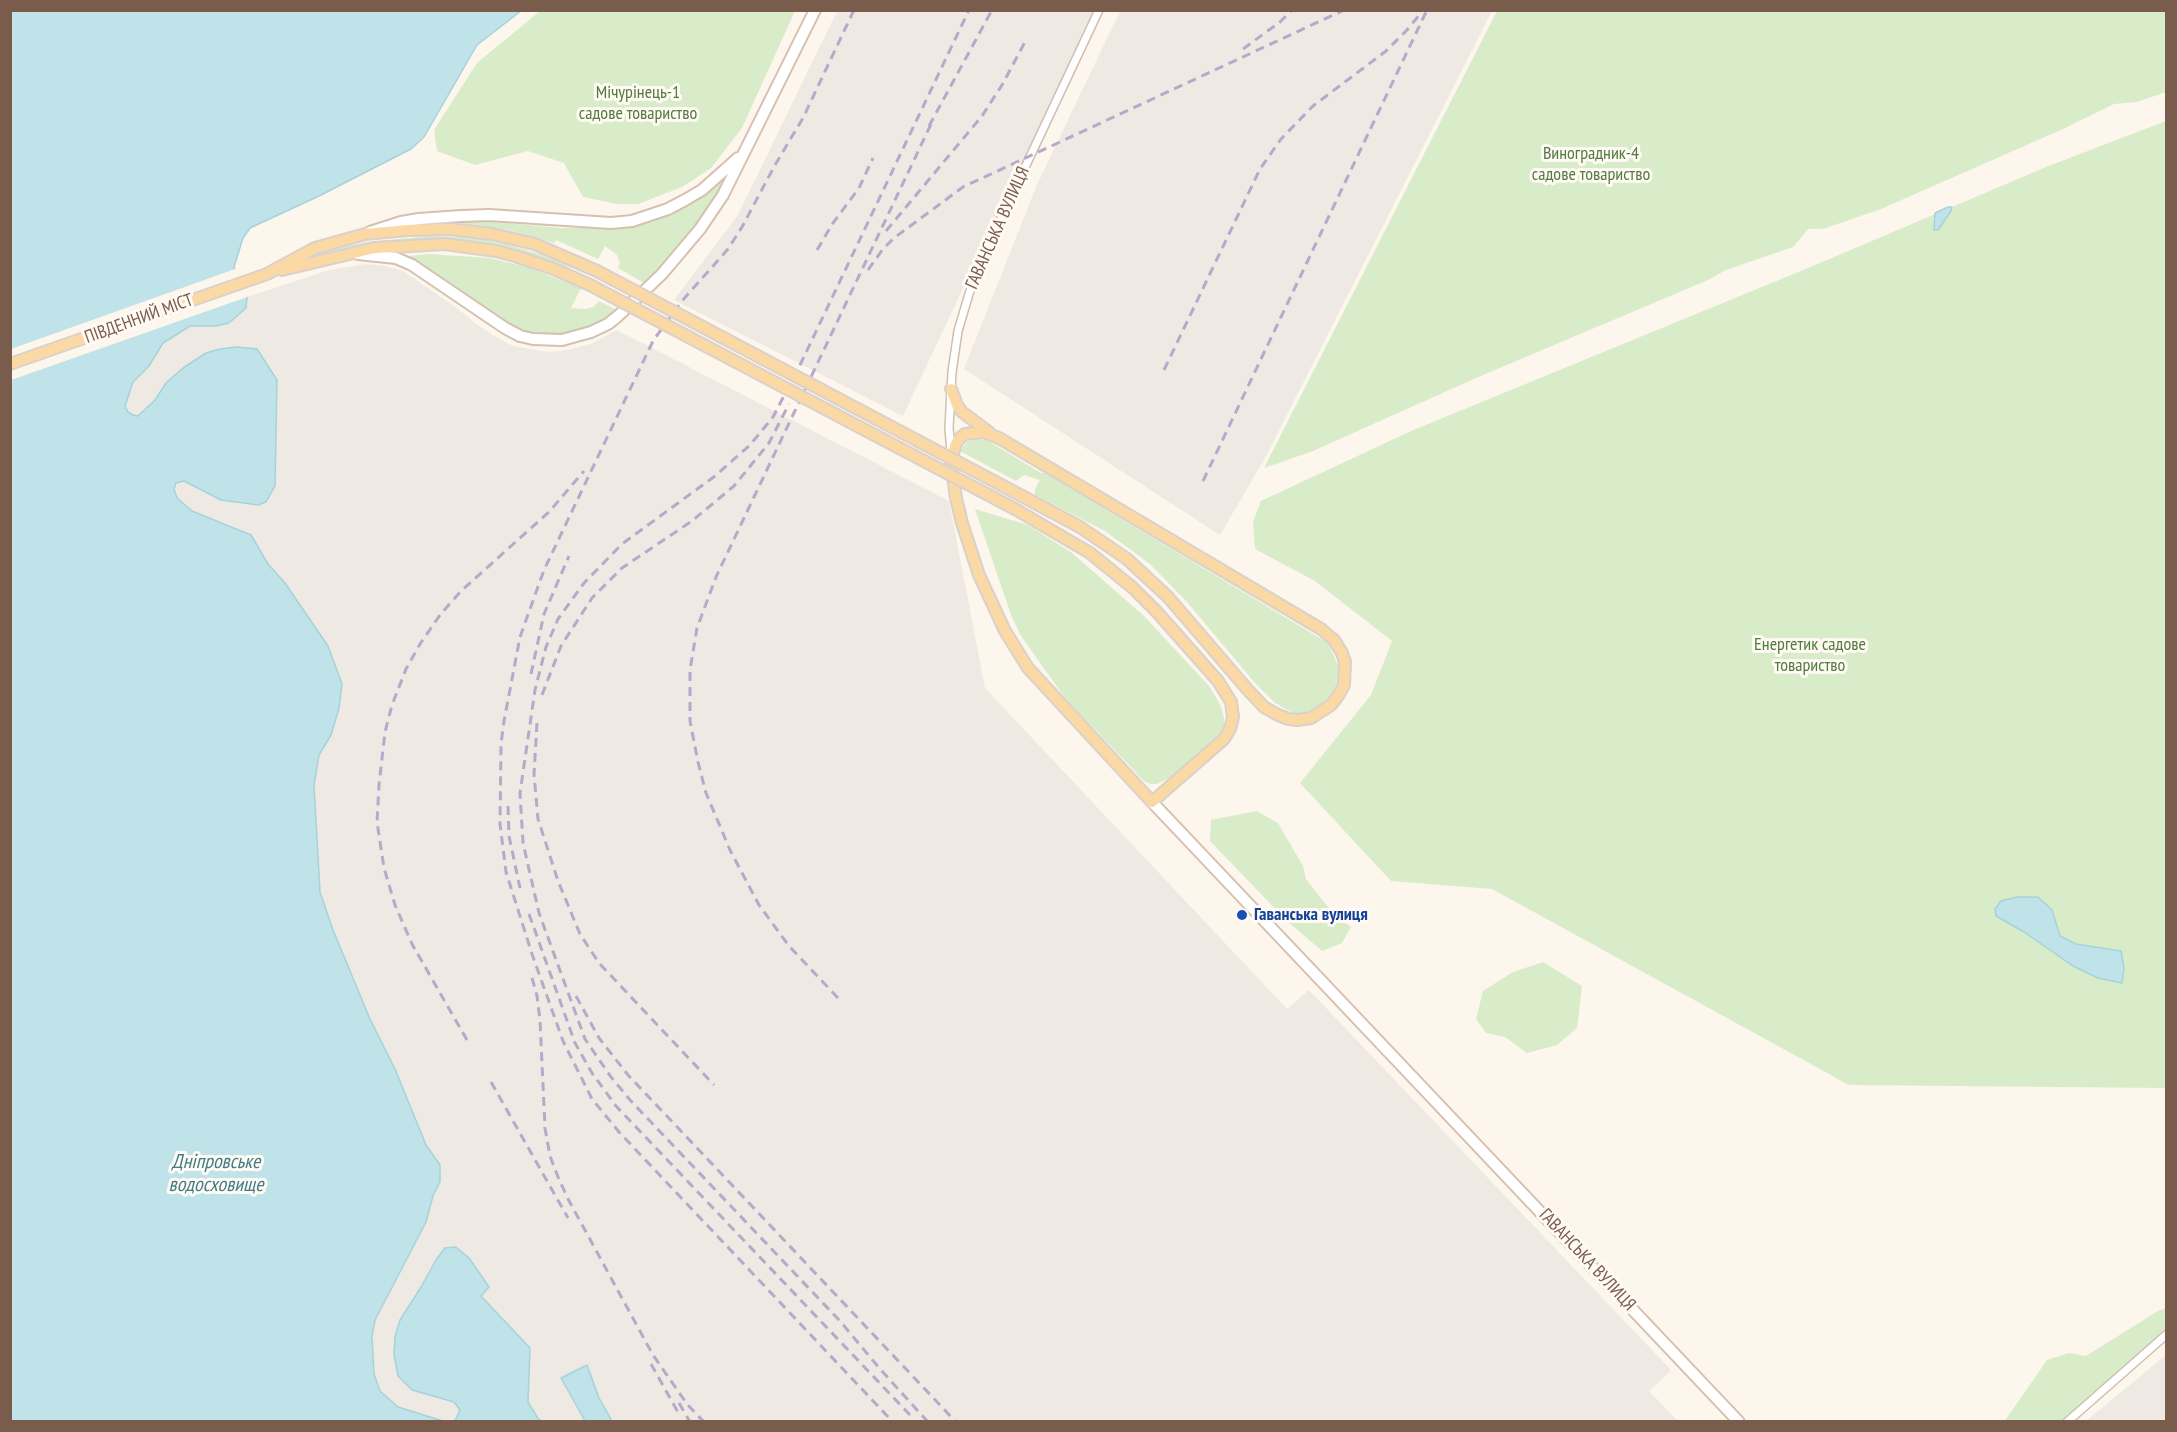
<!DOCTYPE html>
<meta charset="utf-8">
<style>
body{margin:0}
#map{position:relative;width:2177px;height:1432px;overflow:hidden;background:#fdf6ec;font-family:"PT Sans Narrow",sans-serif}
canvas{display:block}
.frame{position:absolute;inset:0;border:12px solid #7a5c4d;pointer-events:none}
</style>
<div id="map">
<canvas width="2177" height="1432"></canvas>
<div class="frame"></div>
</div>
<script>
const ctx = document.querySelector('canvas').getContext('2d');
ctx.lineJoin = 'round';
function paint(path, color) { ctx.fillStyle = color; ctx.fill(path, 'evenodd'); }
const toPath = rows => new Path2D(rows.map(r => 'M' + r).join(''));
function strokePath(path, color, width, dash) { ctx.strokeStyle = color; ctx.lineWidth = width; ctx.lineCap = dash ? 'butt' : 'round'; ctx.setLineDash(dash || []); ctx.stroke(path); }
function label(font, color, halo, rows, align = 'center') {
  ctx.font = font + ' "PT Sans Narrow",sans-serif'; ctx.lineWidth = 6; ctx.setLineDash([]); ctx.textBaseline = 'middle'; ctx.strokeStyle = halo; ctx.fillStyle = color; for (const [text, x, y, turn = 0] of rows) {
    ctx.save(); ctx.translate(x, y); ctx.rotate((+turn || 0) * Math.PI / 180); ctx.textAlign = isNaN(turn) ? turn : align; if (halo) ctx.strokeText(text, 0, 0); ctx.fillText(text, 0, 0); ctx.restore();
  }
}
paint(toPath([
 [837,11,1093,11,903,416,674,300,738,215],
 [1120,11,1492,11,1265,458,1220,535,964,369,1036,187],
 [366,264,385,266,403,271,457,308,475,323,494,336,513,346,548,352,567,350,591,344,617,330,949,501,985,688,1287,1009,1309,990,1671,1370,1649,1391,1678,1421,544,1421,539,1420,528,1402,530,1348,480,1295,445,1248,436,1260,421,1287,412,1390,454,1402,460,1410,456,1419,453,1421,443,1422,398,1407,380,1391,374,1374,372,1353,375,1320,426,1222,433,1196,440,1182,440,1165,426,1145,395,1069,370,1019,333,930,320,892,314,785,319,755,331,735,328,646,285,583,268,564,264,555,232,526,192,511,177,498,174,489,176,483,184,481,240,504,258,505,275,486,277,380,269,368,166,383,155,400,138,416,133,415,128,412,125,406,133,382,149,366,163,343,181,332,190,326,246,308,247,297,329,270],
 [2166,1355,2166,1421,2086,1421]
]), '#efe9e4');
paint(toPath([
 [540,11,540,10,795,11,742,128,711,168,682,187,638,204,616,204,583,197,564,163,528,151,475,165,437,151,434,130,477,63],
 [1497,11,2166,11,2166,92,2137,102,2114,104,2063,129,1881,209,1823,229,1808,229,1793,247,1726,270,1708,280,1476,378,1313,451,1264,468],
 [2166,121,2166,1088,1849,1085,1492,889,1391,881,1300,783,1371,695,1392,641,1315,581,1255,549,1253,522,1261,501,1411,431,1813,266,2046,167],
 [725,178,726,178,715,198,697,225,681,245,644,283,618,268,620,263,617,255,605,246,598,259,556,240,554,243,508,230,451,222,482,221,561,228,629,228,665,216,708,193],
 [431,236,475,238,510,245,546,256,581,271,507,247,456,240,423,239,377,243,293,263,341,247,366,242],
 [429,254,489,258,527,267,581,288,571,308,585,309,593,307,599,301,617,310,600,323,568,334,555,336,529,333,510,324,409,256],
 [979,439,988,441,1041,473,1045,473,1328,643,1338,665,1337,683,1332,693,1322,704,1313,710,1303,713,1296,714,1289,711,1275,703,1255,683,1187,602,1150,564,1105,531,1035,495,1035,489,1040,480,1024,475,1016,481,960,451,968,441],
 [975,509,1028,525,1072,553,1144,616,1209,686,1220,704,1224,718,1224,726,1220,733,1173,776,1157,784,1150,784,1144,781,1065,698,1021,636,1011,615],
 [1257,811,1278,823,1303,866,1306,879,1335,916,1351,927,1342,943,1322,951,1287,921,1210,841,1211,820],
 [1543,962,1582,986,1577,1028,1557,1045,1527,1053,1505,1037,1486,1033,1476,1019,1483,991,1513,972],
 [2166,1308,2166,1331,2061,1421,2004,1422,2047,1360,2069,1353,2086,1356,2158,1311]
]), '#d8ecc9');
const water = toPath([
 [10,11,521,11,477,45,424,137,411,149,319,196,250,228,243,238,234,267,247,297,246,308,229,323,216,326,190,326,163,343,149,366,133,382,125,406,128,412,133,415,138,416,155,400,166,383,183,368,206,353,220,349,237,347,257,349,277,380,275,486,266,502,258,505,221,500,184,481,176,483,174,489,177,498,192,511,251,535,268,564,285,583,328,646,342,684,339,708,331,735,319,755,314,785,320,892,333,930,370,1019,395,1069,426,1145,440,1165,440,1182,433,1196,426,1222,375,1320,372,1337,374,1374,380,1391,398,1407,443,1421,11,1421,10,11],
 [1948,207,1952,207,1951,211,1938,230,1934,230,1935,213,1948,207],
 [2017,897,2038,897,2052,910,2060,936,2076,944,2121,951,2124,968,2122,983,2098,978,2073,966,2024,932,1996,916,1995,909,2001,901,2017,897],
 [456,1247,469,1258,489,1287,481,1296,530,1348,528,1402,539,1420,544,1421,453,1421,456,1419,460,1410,454,1402,412,1390,398,1376,394,1355,395,1337,400,1320,421,1287,436,1260,445,1248,456,1247],
 [587,1365,599,1398,612,1421,585,1421,561,1378,587,1365]
]);
paint(water, '#bfe3e8');
strokePath(water, '#a5d3da', 1.5);
paint(toPath([
 [238,268,250,296,11,380,11,349]
]), '#fdf6ec');
const street = toPath([
 [951,452,949,428,952,372,958,331,969,294,980,263,1099,10],
 [2067,1422,2166,1335]
]);
const secondary = toPath([
 [370,232,401,222,419,219,461,216,489,215,611,223,632,221,668,209,685,200,702,190,738,158],
 [358,254,396,258,412,265,505,328,520,336,533,339,562,340,591,332,608,324,618,316,662,274,700,229,723,195,815,10],
 [1152,802,1739,1422]
]);
const primary = toPath([
 [282,270,375,248,445,244,496,251,515,256,554,269,590,285],
 [10,364,267,274,315,248,365,234,408,230,450,229,492,234,535,244,597,271],
 [951,389,957,405,962,412,989,432],
 [1015,509,1090,553,1133,588,1157,612,1218,681,1231,702,1233,717,1230,729,1224,739,1152,802,1028,668,1005,631,979,575,962,523,956,498,951,463,955,446,959,439,965,434,983,432,999,438,1321,629,1334,640,1342,653,1345,662,1344,685,1338,696,1331,705,1311,718,1298,720,1288,719,1276,714,1264,707,1247,689,1168,597,1127,559,1080,527,1022,496]
]);
strokePath(street, '#d1beb0', 10);
strokePath(secondary, '#d6c0b0', 14);
strokePath(primary, '#dad1cd', 14);
strokePath(street, '#fff', 7);
strokePath(secondary, '#fff', 10);
strokePath(primary, '#fbd9a5', 10);
strokePath(toPath([
 [854,10,803,118,775,165,742,227,728,249,682,301,653,341,544,570,520,637,504,721,501,744,500,824,506,872,532,954,563,1041,592,1099,619,1132,893,1422],
 [1243,49,1280,22,1292,10],
 [929,126,992,10],
 [886,231,982,116,1002,85,1025,42],
 [817,250,833,223,859,188,873,158],
 [868,270,883,249,894,238,963,187,1344,10],
 [1164,370,1260,169,1281,139,1313,106,1386,51,1406,31,1421,13],
 [1203,481,1427,10],
 [531,674,544,614,569,556],
 [542,695,561,646,592,598,622,568,692,521,734,486,769,443,789,404],
 [537,723,534,774,538,819,558,881,580,934,599,963,714,1085],
 [508,806,509,836,520,888],
 [529,914,575,1043,592,1073,616,1106,910,1415],
 [532,978,537,996,540,1020,545,1128,550,1156,558,1177,568,1199,653,1355,687,1404,704,1422],
 [576,996,599,1038,628,1075,956,1422],
 [838,998,789,946,759,905,730,850,706,793,698,762,690,721,690,670,697,628,716,577,933,120],
 [467,1040,412,944,395,905,384,868,377,822,379,785,385,732,392,705,406,669,420,644,440,615,461,591,549,512,584,471],
 [491,1082,568,1218],
 [651,1364,679,1414],
 [679,1403,690,1422],
 [928,1422,880,1369,840,1321,630,1100,611,1077,585,1039,539,913,523,843,520,793,535,690,546,647,558,619,584,583,622,544,715,476,750,445,773,417,801,363,969,10]
]), '#b9a8c9', 3, [9, 6]);
const primaryBridge = toPath([
 [597,271,1022,496],
 [590,285,1015,509]
]);
strokePath(primaryBridge, '#dad1cd', 14, []);
strokePath(primaryBridge, '#fbd9a5', 10);
for (const [x, y, r, color] of [
 [1242,915,6,"#1a4fb4"]
]) { const dot = new Path2D(); dot.arc(x, y, r, 0, 2 * Math.PI); ctx.fillStyle = color; ctx.fill(dot); strokePath(dot, '#fffaf3', 2); }
label('18px', '#537a41', '#fffaf3', [
 ["Мічурінець-1",638,93],
 ["садове товариство",638,114],
 ["Виноградник-4",1591,154],
 ["садове товариство",1591,175],
 ["Енергетик садове",1810,645],
 ["товариство",1810,666]
]);
label('18px', '#7a5c4d', '#fffaf3', [
 ["ГАВАНСЬКА ВУЛИЦЯ",998,228,-66],
 ["ПІВДЕННИЙ МІСТ",139,319,-20],
 ["ГАВАНСЬКА ВУЛИЦЯ",1587,1260,47]
]);
label('bold 18px', '#164399', '#fffaf3', [
 ["Гаванська вулиця",1254,915]
], 'left');
label('italic 20px', '#437c86', '#fffaf3', [
 ["Дніпровське",216,1162],
 ["водосховище",216,1185]
]);
</script>
